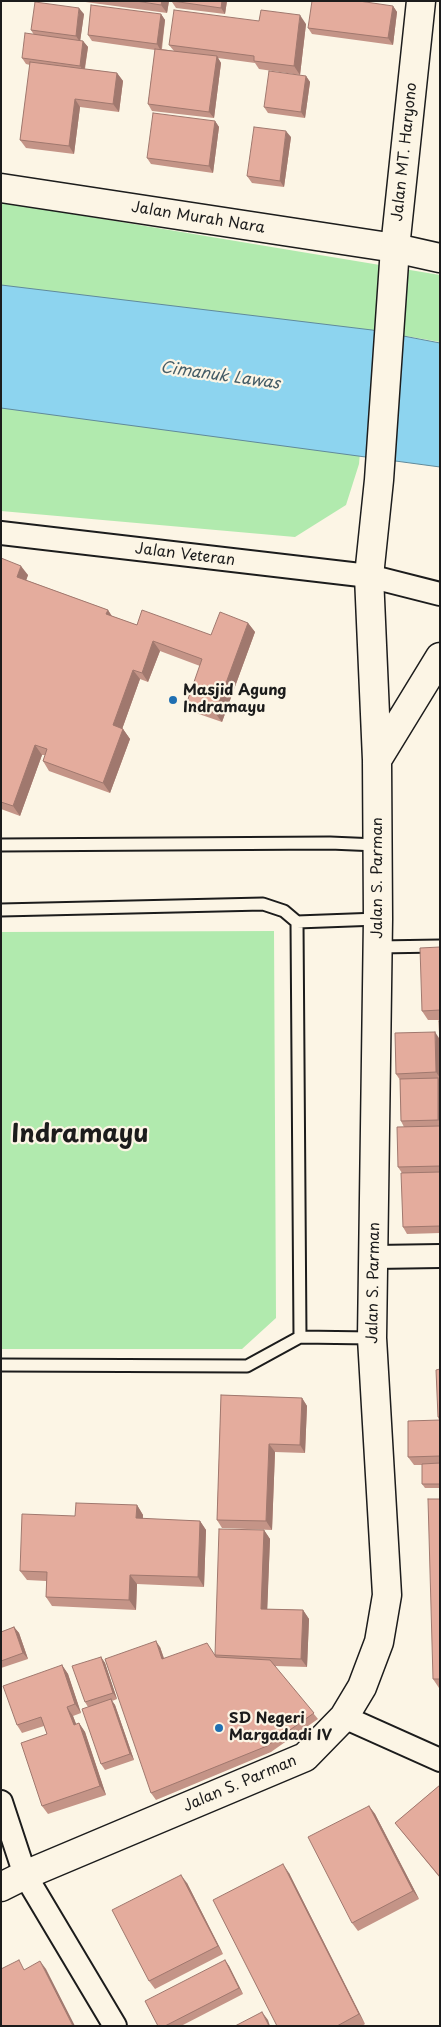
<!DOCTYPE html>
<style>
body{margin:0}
#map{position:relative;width:441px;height:2027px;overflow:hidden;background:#fcf5e5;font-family:"Playpen Sans",sans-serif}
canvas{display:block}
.frame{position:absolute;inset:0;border:2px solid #1c1c1c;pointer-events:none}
</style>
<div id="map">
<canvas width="441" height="2027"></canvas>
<div class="frame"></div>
</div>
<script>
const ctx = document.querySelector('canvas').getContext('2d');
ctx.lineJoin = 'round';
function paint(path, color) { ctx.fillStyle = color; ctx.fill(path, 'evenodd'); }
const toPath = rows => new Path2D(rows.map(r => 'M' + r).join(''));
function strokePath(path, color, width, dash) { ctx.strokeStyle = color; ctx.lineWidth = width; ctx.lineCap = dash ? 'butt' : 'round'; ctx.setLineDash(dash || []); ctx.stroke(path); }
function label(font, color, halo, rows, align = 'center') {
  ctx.font = font + ' "Playpen Sans",sans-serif'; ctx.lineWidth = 4.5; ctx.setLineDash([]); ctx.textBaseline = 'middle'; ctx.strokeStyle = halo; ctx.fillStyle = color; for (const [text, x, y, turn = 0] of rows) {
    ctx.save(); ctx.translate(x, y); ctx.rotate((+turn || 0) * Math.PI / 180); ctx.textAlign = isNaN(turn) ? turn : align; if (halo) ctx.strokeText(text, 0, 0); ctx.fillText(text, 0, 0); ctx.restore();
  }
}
paint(toPath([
 [1,202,440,275,440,342,371,330,359,464,346,505,295,537,1,511],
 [274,931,276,1318,242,1349,1,1349,1,932]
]), '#b1eaae');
const water = toPath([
 [1,285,372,330,440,343,440,467,1,408,1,285]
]);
paint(water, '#8dd4ef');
strokePath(water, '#608a9b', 1);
const service = toPath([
 [1,845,330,843,377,845],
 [1,910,263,904,284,911,297,922,378,919],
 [378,947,440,946],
 [300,1337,372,1338],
 [1,1365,247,1366,300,1337,297,922]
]);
const minor = toPath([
 [1,533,369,576,440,594],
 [375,1257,440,1256],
 [344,1717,440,1760],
 [1,1802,25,1875,115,2026]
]);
const tertiary = toPath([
 [1,188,395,248,440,258]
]);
const primary = toPath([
 [377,760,440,657],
 [1,1887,25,1875,305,1757,344,1717,362,1687,379,1642,387,1595,372,1338,378,919,377,760,369,576,379,480,395,248,421,1]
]);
strokePath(service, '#1c1c1c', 15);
strokePath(minor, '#1c1c1c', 26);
strokePath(tertiary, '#1c1c1c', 31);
strokePath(primary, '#1c1c1c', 31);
strokePath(service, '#fcf5e5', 11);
strokePath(minor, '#fcf5e5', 22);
strokePath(tertiary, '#fcf5e5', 28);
strokePath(primary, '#fcf5e5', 28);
paint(toPath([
 [78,1,169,1,167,13],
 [227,1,225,14,176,8,172,2],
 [393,6,397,12,393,45,312,34,308,28],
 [84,14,80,41,83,41,88,47,85,69,117,73,123,81,119,112,80,107,74,154,26,148,20,140,30,65,26,64,22,58,34,35,31,30],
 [161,14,165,20,162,49,174,51,169,45,259,21,306,24,300,75,259,69,255,63,218,58,221,63,214,118,152,111,148,104,155,50,92,41,88,35],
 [306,76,310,82,305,118,268,113,264,107],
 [215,121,219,127,213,173,151,164,147,158],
 [291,137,284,187,252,183,247,176],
 [1,558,28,575,26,580,108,610,112,616,137,625,211,635,248,623,255,632,222,722,193,712,187,702,200,666,160,651,148,682,140,679,122,729,123,729,130,739,110,793,49,771,43,761,45,755,42,755,20,816,1,809],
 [440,947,440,1020,428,1020,422,1011],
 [439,1038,440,1079,438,1079,440,1081,440,1233,407,1234,403,1227,402,1173,398,1167,404,1127,401,1121,400,1080,396,1074],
 [440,1369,440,1488,425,1488,422,1484,422,1465,414,1465,408,1457,439,1420,438,1417],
 [221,1395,302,1398,307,1406,305,1453,275,1452,272,1530,222,1528,217,1520],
 [440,1499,440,1688,439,1688,433,1679],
 [137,1505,143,1515,143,1519,200,1521,206,1530,204,1587,137,1584,136,1610,52,1606,46,1597,46,1581,27,1580,20,1571,75,1516],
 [264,1530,270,1539,267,1609,303,1610,309,1619,307,1667,275,1666,318,1719,271,1752,156,1800,151,1793,160,1647,164,1658,215,1654],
 [14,1627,19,1633,28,1659,1,1668,1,1632],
 [101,1657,105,1663,117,1699,112,1701,115,1705,134,1760,105,1770,101,1764,88,1707,85,1702],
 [62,1665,68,1674,81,1713,73,1716,76,1724,79,1723,85,1732,106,1795,48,1814,42,1806,47,1734,44,1726,22,1733,17,1725],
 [440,1785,440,1878,395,1823],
 [369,1806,375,1814,419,1899,358,1931,352,1923],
 [289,1873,365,2024,362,2026,277,2026],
 [187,1883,223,1954,155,1989,149,1981],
 [225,1960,229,1966,243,1994,181,2026,158,2026]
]), '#c49487');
paint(toPath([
 [162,1,169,1,167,13,161,5],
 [222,1,227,1,225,14,221,8],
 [393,6,397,12,393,45,388,38],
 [79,8,84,14,80,42,76,36],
 [161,14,165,20,161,51,157,44],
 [300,15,306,24,300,75,294,66],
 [83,41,88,47,84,72,80,66],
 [217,56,221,63,214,118,209,112],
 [117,73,123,81,119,112,113,104],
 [306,76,310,82,305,118,301,112],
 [75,99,80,107,74,154,69,146],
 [215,121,219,127,213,173,209,166],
 [286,131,291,137,284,187,280,181],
 [21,566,28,575,24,587,17,577],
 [108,610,114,620,106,614],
 [248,623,255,632,222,722,215,713],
 [153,641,160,651,148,682,142,673],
 [133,670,140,679,120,735,113,725],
 [123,729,130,739,110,793,103,783],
 [35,745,42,755,20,816,13,806],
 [435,1032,439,1038,440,1078,436,1072],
 [438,1078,440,1081,440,1122,438,1120],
 [302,1398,307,1406,305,1453,300,1445],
 [269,1444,275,1452,272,1530,266,1521],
 [137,1505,143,1515,142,1528,136,1518],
 [200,1521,206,1530,204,1587,198,1577],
 [264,1530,270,1539,267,1617,261,1609],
 [130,1575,137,1584,136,1610,129,1600],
 [303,1610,309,1619,307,1667,301,1659],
 [14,1627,19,1633,28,1659,23,1653],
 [156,1641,160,1647,166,1665,162,1659],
 [101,1657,105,1663,117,1699,113,1693],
 [62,1665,68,1674,81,1713,75,1704],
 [111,1699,115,1705,134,1760,130,1754],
 [67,1707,73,1716,80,1734,74,1725],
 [79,1723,85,1732,106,1795,100,1786],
 [369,1806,375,1814,419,1899,413,1891],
 [283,1864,289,1873,365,2024,359,2014],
 [181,1875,187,1883,223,1954,218,1946],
 [225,1960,229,1966,243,1994,239,1988],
 [40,1961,46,1969,75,2026,73,2026],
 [262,2012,268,2020,270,2026,269,2026]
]), '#a0786e');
const building = toPath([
 [136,1,162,1,161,5,136,1],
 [172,1,222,1,221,8,172,1],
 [312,1,359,1,393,6,388,38,308,28,312,1],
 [35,2,79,8,76,36,31,30,35,2],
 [91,5,161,14,157,44,88,35,91,5],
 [174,10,259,21,261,10,300,15,294,66,254,61,254,56,169,45,174,10],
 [25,33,83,41,80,66,22,58,25,33],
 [155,49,217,56,209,112,148,104,155,49],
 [30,62,117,73,113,104,75,99,69,146,20,140,30,62],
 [269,71,306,76,301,112,264,107,269,71],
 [153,113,215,121,209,166,147,158,153,113],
 [254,127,286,131,280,181,247,176,254,127],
 [1,558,21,566,17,577,108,610,106,614,137,625,142,610,211,635,220,612,248,623,215,713,187,702,202,659,153,641,142,673,133,670,113,725,123,729,103,783,43,761,47,749,35,745,13,806,1,802,1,558],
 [440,947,440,1010,422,1011,420,948,440,947],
 [439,1021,440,1021,440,1045,439,1021],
 [435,1032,436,1072,396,1074,395,1033,435,1032],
 [438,1078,438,1120,401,1121,400,1079,438,1078],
 [440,1126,440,1166,398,1167,397,1127,440,1126],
 [440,1172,440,1226,403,1227,401,1173,440,1172],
 [440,1369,440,1417,438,1417,436,1370,440,1369],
 [221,1395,302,1398,300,1445,269,1444,266,1521,217,1520,221,1395],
 [440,1420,440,1456,408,1457,408,1421,440,1420],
 [440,1463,440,1484,422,1484,422,1464,440,1463],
 [428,1499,440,1499,440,1679,433,1679,428,1499],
 [76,1503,137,1505,136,1518,200,1521,198,1577,130,1575,129,1600,46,1597,47,1572,20,1571,22,1514,75,1516,76,1503],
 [219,1529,264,1530,261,1609,303,1610,301,1659,215,1655,219,1529],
 [14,1627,23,1653,1,1661,1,1632,14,1627],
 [156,1641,162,1659,207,1643,216,1657,270,1660,314,1713,267,1746,151,1793,105,1659,156,1641],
 [101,1657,113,1693,85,1702,72,1666,101,1657],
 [62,1665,75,1704,67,1707,74,1725,79,1723,100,1786,42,1806,21,1743,47,1734,41,1717,17,1725,3,1686,62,1665],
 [111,1699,130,1754,101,1764,82,1709,111,1699],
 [440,1785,440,1877,395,1823,440,1785],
 [369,1806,413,1891,352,1923,308,1837,369,1806],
 [283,1864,359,2014,337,2026,277,2026,213,1900,283,1864],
 [181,1875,218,1946,149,1981,112,1910,181,1875],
 [19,1960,24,1970,40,1961,73,2026,1,2026,1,1969,19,1960],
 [225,1960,239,1988,165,2026,158,2026,145,2001,225,1960],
 [262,2012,269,2026,235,2026,262,2012]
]);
paint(building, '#e4ac9d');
strokePath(building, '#a0786e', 1);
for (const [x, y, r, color] of [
 [173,700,5,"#1f6fb2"],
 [219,1728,5,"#1f6fb2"]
]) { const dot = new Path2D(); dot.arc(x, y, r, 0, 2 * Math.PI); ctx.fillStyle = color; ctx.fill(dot); strokePath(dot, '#fcf5e5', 2); }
label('15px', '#1c1c1c', '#fcf5e5', [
 ["Jalan MT. Haryono",405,152,-84],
 ["Jalan Murah Nara",198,218,9],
 ["Jalan Veteran",185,555,7],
 ["Jalan S. Parman",378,878,-90],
 ["Jalan S. Parman",374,1283,-89],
 ["Jalan S. Parman",240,1784,-23]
]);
label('bold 15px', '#1c1c1c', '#fcf5e5', [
 ["Masjid Agung",183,691],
 ["Indramayu",183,708],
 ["SD Negeri",229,1719],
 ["Margadadi IV",229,1736]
], 'left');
label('italic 16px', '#445c66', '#fcf5e5', [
 ["Cimanuk Lawas",220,376,8]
]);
label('bold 25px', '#1c1c1c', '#fcf5e5', [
 ["Indramayu",80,1135]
]);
</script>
